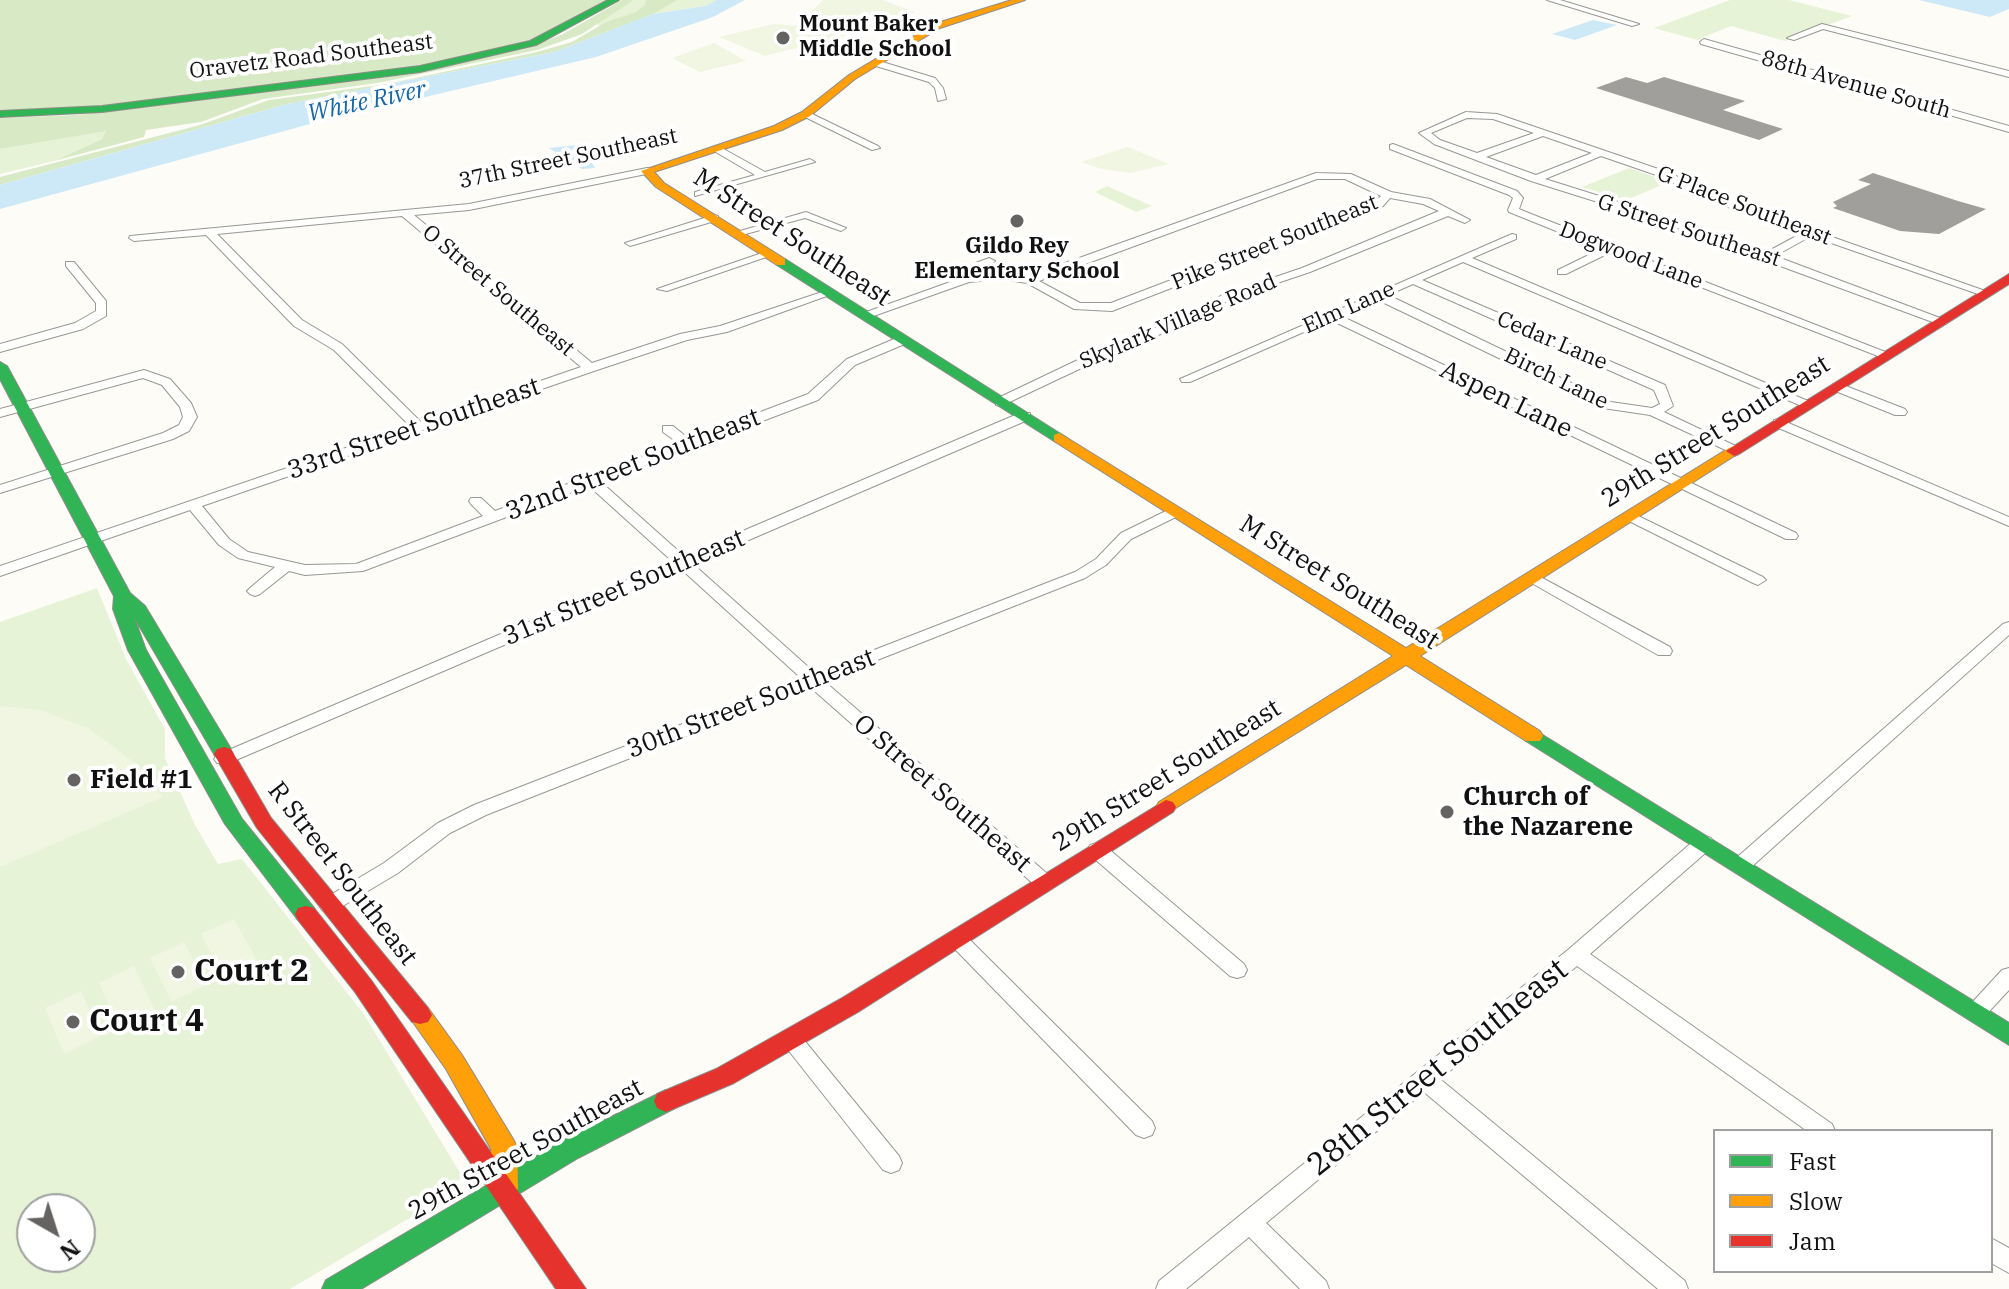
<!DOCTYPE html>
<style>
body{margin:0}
#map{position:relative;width:2009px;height:1289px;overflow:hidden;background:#fdfcf7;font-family:"IBM Plex Serif",serif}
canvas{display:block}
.legend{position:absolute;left:1713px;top:1129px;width:280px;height:144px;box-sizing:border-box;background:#fff;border:2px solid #a0a0a0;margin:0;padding:10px 14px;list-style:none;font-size:24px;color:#111}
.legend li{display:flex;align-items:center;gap:16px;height:40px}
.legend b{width:40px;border:2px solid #a0a0a0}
.north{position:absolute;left:16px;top:1193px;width:80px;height:80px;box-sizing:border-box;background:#fff;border:2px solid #a0a0a0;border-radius:50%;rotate:141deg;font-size:22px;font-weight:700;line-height:32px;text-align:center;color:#111}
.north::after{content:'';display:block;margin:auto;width:28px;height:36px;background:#646362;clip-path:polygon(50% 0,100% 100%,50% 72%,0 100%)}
</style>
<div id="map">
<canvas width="2009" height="1289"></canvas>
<ul class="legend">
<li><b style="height:10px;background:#30b455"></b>Fast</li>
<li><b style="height:10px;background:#ff9f0a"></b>Slow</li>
<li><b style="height:10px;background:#e5322d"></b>Jam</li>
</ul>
<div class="north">N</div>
</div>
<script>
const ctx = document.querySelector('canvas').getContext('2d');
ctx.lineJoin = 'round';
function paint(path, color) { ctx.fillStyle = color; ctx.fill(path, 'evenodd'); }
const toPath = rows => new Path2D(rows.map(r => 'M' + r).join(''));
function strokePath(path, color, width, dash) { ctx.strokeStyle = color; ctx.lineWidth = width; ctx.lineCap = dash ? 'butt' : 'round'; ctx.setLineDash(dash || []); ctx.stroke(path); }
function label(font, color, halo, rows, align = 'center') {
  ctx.font = font + ' "IBM Plex Serif",serif'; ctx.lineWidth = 8; ctx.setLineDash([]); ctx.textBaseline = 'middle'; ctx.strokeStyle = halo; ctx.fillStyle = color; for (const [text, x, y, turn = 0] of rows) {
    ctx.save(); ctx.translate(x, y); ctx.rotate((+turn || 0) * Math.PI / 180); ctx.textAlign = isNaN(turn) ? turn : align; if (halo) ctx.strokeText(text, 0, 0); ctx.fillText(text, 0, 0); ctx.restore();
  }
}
paint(toPath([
 [634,0,717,0,705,6,653,14,610,31,596,24],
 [1730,0,1789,0,1852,16,1785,41,1731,26,1697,40,1654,28],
 [96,130,107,131,102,139,54,161,0,174,0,149],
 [1629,168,1669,182,1626,200,1582,187],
 [1107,186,1152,206,1136,212,1095,192],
 [97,588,127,661,165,729,165,758,195,825,218,864,242,859,363,1013,462,1176,445,1197,290,1289,0,1289,0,622],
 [32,1209,80,1209,80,1257,32,1257]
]), '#e7f3d7');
paint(toPath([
 [0,0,608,0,526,43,407,69,65,110,0,110],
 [622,0,634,0,582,34,537,50,377,83,263,99,201,122,146,130,144,137,54,161,102,139,106,131,0,149,0,118,76,115,412,74,528,48,563,34],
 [646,0,677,0,653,14,554,52,287,104,0,185,0,177,200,125,269,100,387,84,537,52,572,42,606,22,636,12,645,5]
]), '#d8eac5');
paint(toPath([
 [823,0,882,0,915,12,844,36,765,56,719,37,774,24,823,28,811,12],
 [714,43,746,61,700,72,672,58],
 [1128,147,1169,164,1130,173,1102,169,1081,162],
 [0,706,40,710,88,728,135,763,163,797,0,867],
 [234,919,257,960,223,976,201,934],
 [184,942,206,985,172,1002,150,958],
 [134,966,155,1010,119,1027,99,983],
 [81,991,101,1036,64,1054,45,1008]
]), '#f0f6e1');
paint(toPath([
 [717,0,745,0,713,17,596,57,310,124,0,209,0,185,287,104,554,52,653,14,705,6],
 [1919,0,2009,0,2009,9,1990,17],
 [1593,20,1617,25,1575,40,1552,34],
 [578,145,583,147,595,168,582,169,549,148]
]), '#cde8f7');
paint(toPath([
 [1626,77,1647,83,1664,77,1745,101,1723,110,1783,129,1759,140,1596,88],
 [1873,173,1958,201,1986,209,1939,234,1900,231,1833,208,1837,206,1833,202,1871,184,1858,180]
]), '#a19f9c');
const street = toPath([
 [1547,0,1560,0,1639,24,1632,26,1547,0],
 [1822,24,2009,71,2009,77,1823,29,1794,40,1787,38,1822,24],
 [1704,39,2009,126,2009,132,1701,44,1700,42,1704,39],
 [879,61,935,78,943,88,946,99,938,101,935,88,929,82,876,66,876,62,879,61],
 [806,111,878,146,880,148,872,150,803,116,801,114,806,111],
 [1466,112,1497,114,1670,173,1716,196,1991,293,1981,295,1811,236,1775,256,1948,321,1946,324,1938,324,1658,221,1531,181,1434,144,1419,133,1466,112],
 [1467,118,1493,119,1534,133,1477,153,1440,140,1431,133,1467,118],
 [1543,136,1592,153,1536,175,1486,157,1543,136],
 [1601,156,1662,177,1708,200,1802,233,1765,253,1666,217,1545,179,1601,156],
 [1393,144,1517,191,1523,198,1519,209,1531,214,1893,355,1891,358,1883,358,1611,252,1566,274,1558,274,1558,270,1601,249,1509,212,1508,210,1513,198,1509,195,1390,149,1390,145,1393,144],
 [714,147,720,147,765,172,810,159,815,162,695,196,695,192,755,175,714,151,714,147],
 [647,168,651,169,651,173,469,210,414,215,592,363,680,334,720,326,825,291,835,293,727,332,687,340,594,371,202,506,229,539,248,552,305,565,356,564,483,516,471,504,469,501,471,498,481,498,495,511,678,443,663,432,663,426,673,426,689,439,808,394,847,359,899,337,907,337,907,343,855,365,818,400,601,482,684,556,1020,413,1030,413,1030,419,693,564,815,673,1075,572,1096,559,1121,533,1170,509,1180,509,1182,512,1180,515,1131,539,1106,565,1085,578,824,681,1051,877,1054,882,1051,887,1044,889,1037,887,810,687,486,815,450,833,398,873,336,910,329,912,322,910,319,905,322,900,384,863,438,823,474,805,801,678,681,569,229,763,217,763,214,759,217,755,672,561,589,486,363,571,305,575,289,571,260,594,255,596,250,594,247,591,250,588,275,567,238,558,219,545,190,510,0,576,0,566,410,426,334,350,294,326,206,235,134,241,129,238,130,236,469,204,647,168],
 [402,216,581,367,421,422,342,344,302,320,217,234,402,216],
 [1316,173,1351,174,1391,192,1430,199,1470,220,1465,223,1448,216,1310,272,1230,299,1210,313,1090,364,1001,406,996,405,996,399,1082,358,1202,309,1222,295,1302,268,1439,211,1423,204,1390,198,1383,206,1112,311,1074,309,1027,283,1002,279,969,282,868,318,864,319,858,315,967,276,1002,273,1029,276,1316,173],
 [1317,179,1345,179,1381,196,1375,202,1111,303,1080,303,1039,281,1317,179],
 [806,212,846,228,841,231,805,218,738,236,733,233,806,212],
 [714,215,718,216,718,220,630,246,625,243,714,215],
 [1512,234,1516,235,1516,239,1472,258,1815,404,1809,408,1804,407,1463,262,1422,280,1665,385,1673,406,1664,412,1744,450,1737,454,1732,453,1650,415,1603,408,1378,300,1341,316,1796,533,1798,536,1796,539,1786,539,1331,320,1190,382,1182,382,1180,379,1512,234],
 [1413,284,1654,390,1660,404,1652,408,1611,402,1388,295,1413,284],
 [765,252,775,254,667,291,657,289,765,252],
 [989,258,995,261,993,263,953,277,947,274,989,258],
 [66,262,74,262,106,301,106,316,83,329,0,352,0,344,75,323,96,311,96,303,66,266,66,262],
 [144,370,170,379,191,403,197,417,189,431,173,439,0,493,0,485,163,433,179,425,183,417,180,407,162,385,143,378,0,417,0,409,144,370],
 [1838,383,1905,409,1907,412,1905,415,1895,415,1833,390,1833,384,1838,383],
 [1779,419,2009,517,2009,526,1774,426,1774,420,1779,419],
 [1630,512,1763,577,1766,580,1758,585,1753,583,1625,519,1623,516,1625,513,1630,512],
 [1533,573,1670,647,1672,651,1670,655,1658,655,1528,581,1525,578,1533,573],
 [2009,622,2009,635,1748,870,1741,872,1734,870,1732,865,1734,860,2003,624,2009,622],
 [1704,836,1711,838,1713,843,1711,848,1590,954,1832,1124,1835,1131,1807,1131,1577,966,1440,1079,1685,1281,1688,1289,1658,1289,1424,1092,1266,1223,1326,1281,1329,1289,1300,1289,1249,1237,1186,1289,1156,1289,1159,1281,1569,949,1697,838,1704,836],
 [1097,843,1104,845,1244,964,1247,970,1244,976,1237,978,1230,976,1090,855,1088,850,1090,845,1097,843],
 [956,930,963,933,1152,1121,1155,1128,1152,1135,1144,1138,1136,1135,949,943,946,938,949,933,956,930],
 [2009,968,2009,990,1982,1019,1975,1021,1968,1019,1965,1013,1968,1007,2002,970,2009,968],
 [792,1031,799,1034,899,1156,902,1163,899,1170,891,1173,883,1170,785,1046,781,1040,785,1034,792,1031],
 [1991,1238,2009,1248,2009,1273,1991,1263,1991,1238]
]);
const fast = toPath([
 [608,0,619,0,536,45,420,72,102,112,0,117,0,111,102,106,420,66,530,41,608,0],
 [777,259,785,259,1067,438,1059,443,1054,441,777,265,777,259],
 [0,362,7,366,130,593,145,606,234,754,231,759,217,759,134,617,146,650,242,819,314,908,317,914,314,920,306,922,298,920,225,824,128,650,113,609,114,596,0,379,0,362],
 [1533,729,2009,1023,2009,1045,1526,741,1523,736,1526,731,1533,729],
 [666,1090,675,1094,678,1101,675,1108,578,1158,361,1289,322,1289,326,1280,560,1142,666,1090]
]);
const slow = toPath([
 [1012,0,1025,0,940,28,855,79,810,116,782,130,654,172,664,183,785,259,785,265,777,265,656,187,641,171,774,126,802,112,849,75,934,24,1012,0],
 [1059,433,1406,648,1729,448,1734,446,1742,451,1420,656,1540,731,1543,736,1540,741,1526,741,1406,665,1166,814,1159,812,1156,807,1159,802,1393,656,1054,441,1054,435,1059,433],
 [420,1006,428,1008,462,1055,513,1139,517,1147,518,1188,514,1196,505,1200,496,1196,492,1188,491,1149,446,1069,408,1015,412,1008,420,1006]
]);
const jam = toPath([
 [2009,274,2009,284,1739,454,1734,456,1726,451,2009,274],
 [224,747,231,749,271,818,428,1008,432,1015,428,1022,420,1024,412,1022,257,828,214,754,217,749,224,747],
 [1166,800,1173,802,1176,807,1173,812,858,1012,734,1083,666,1112,657,1108,654,1101,657,1094,716,1069,842,998,1166,800],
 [306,906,314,908,371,980,586,1289,556,1289,355,992,298,920,295,914,298,908,306,906]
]);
strokePath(street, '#979795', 2);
strokePath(fast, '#8e8d8b', 2);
strokePath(slow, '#8e8d8b', 2);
strokePath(jam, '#8e8d8b', 2);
paint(street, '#fffffe');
paint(fast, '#30b455');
paint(slow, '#ff9f0a');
paint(jam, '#e5322d');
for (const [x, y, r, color] of [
 [783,38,8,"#646362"],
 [1017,221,8,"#646362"],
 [74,780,8,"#646362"],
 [1447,812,8,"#646362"],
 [178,972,8,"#646362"],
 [73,1022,8,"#646362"]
]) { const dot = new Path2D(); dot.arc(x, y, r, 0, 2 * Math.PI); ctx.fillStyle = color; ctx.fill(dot); strokePath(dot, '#fff', 3); }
label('bold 22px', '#111', '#fff', [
 ["Mount Baker",799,25],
 ["Middle School",799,50],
 ["Gildo Rey",1017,247,"center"],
 ["Elementary School",1017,272,"center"]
], 'left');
label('22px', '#111', '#fff', [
 ["Oravetz Road Southeast",311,57,-7],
 ["88th Avenue South",1856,85,16],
 ["37th Street Southeast",568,159,-12],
 ["G Place Southeast",1744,206,21],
 ["G Street Southeast",1689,231,18],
 ["Pike Street Southeast",1275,243,-22],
 ["Dogwood Lane",1631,256,21],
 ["O Street Southeast",498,291,40],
 ["Elm Lane",1349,308,-24],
 ["Skylark Village Road",1178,322,-23],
 ["Cedar Lane",1552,341,23],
 ["Birch Lane",1556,379,26]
]);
label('italic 24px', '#1768a6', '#fff', [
 ["White River",367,102,-12]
]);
label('26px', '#111', '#fff', [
 ["M Street Southeast",792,238,33],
 ["Aspen Lane",1506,400,26],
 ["33rd Street Southeast",414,429,-19],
 ["29th Street Southeast",1716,432,-32],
 ["32nd Street Southeast",633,465,-21],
 ["M Street Southeast",1339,583,32],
 ["31st Street Southeast",624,588,-23],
 ["30th Street Southeast",751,704,-21],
 ["29th Street Southeast",1167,776,-32],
 ["O Street Southeast",942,794,41],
 ["R Street Southeast",342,874,52],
 ["29th Street Southeast",526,1150,-29]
]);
label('bold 26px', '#111', '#fff', [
 ["Field #1",90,780],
 ["Church of",1463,797],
 ["the Nazarene",1463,827]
], 'left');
label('bold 32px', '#111', '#fff', [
 ["Court 2",194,972],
 ["Court 4",89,1022]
], 'left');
label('32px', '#111', '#fff', [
 ["28th Street Southeast",1438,1068,-39]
]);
</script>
